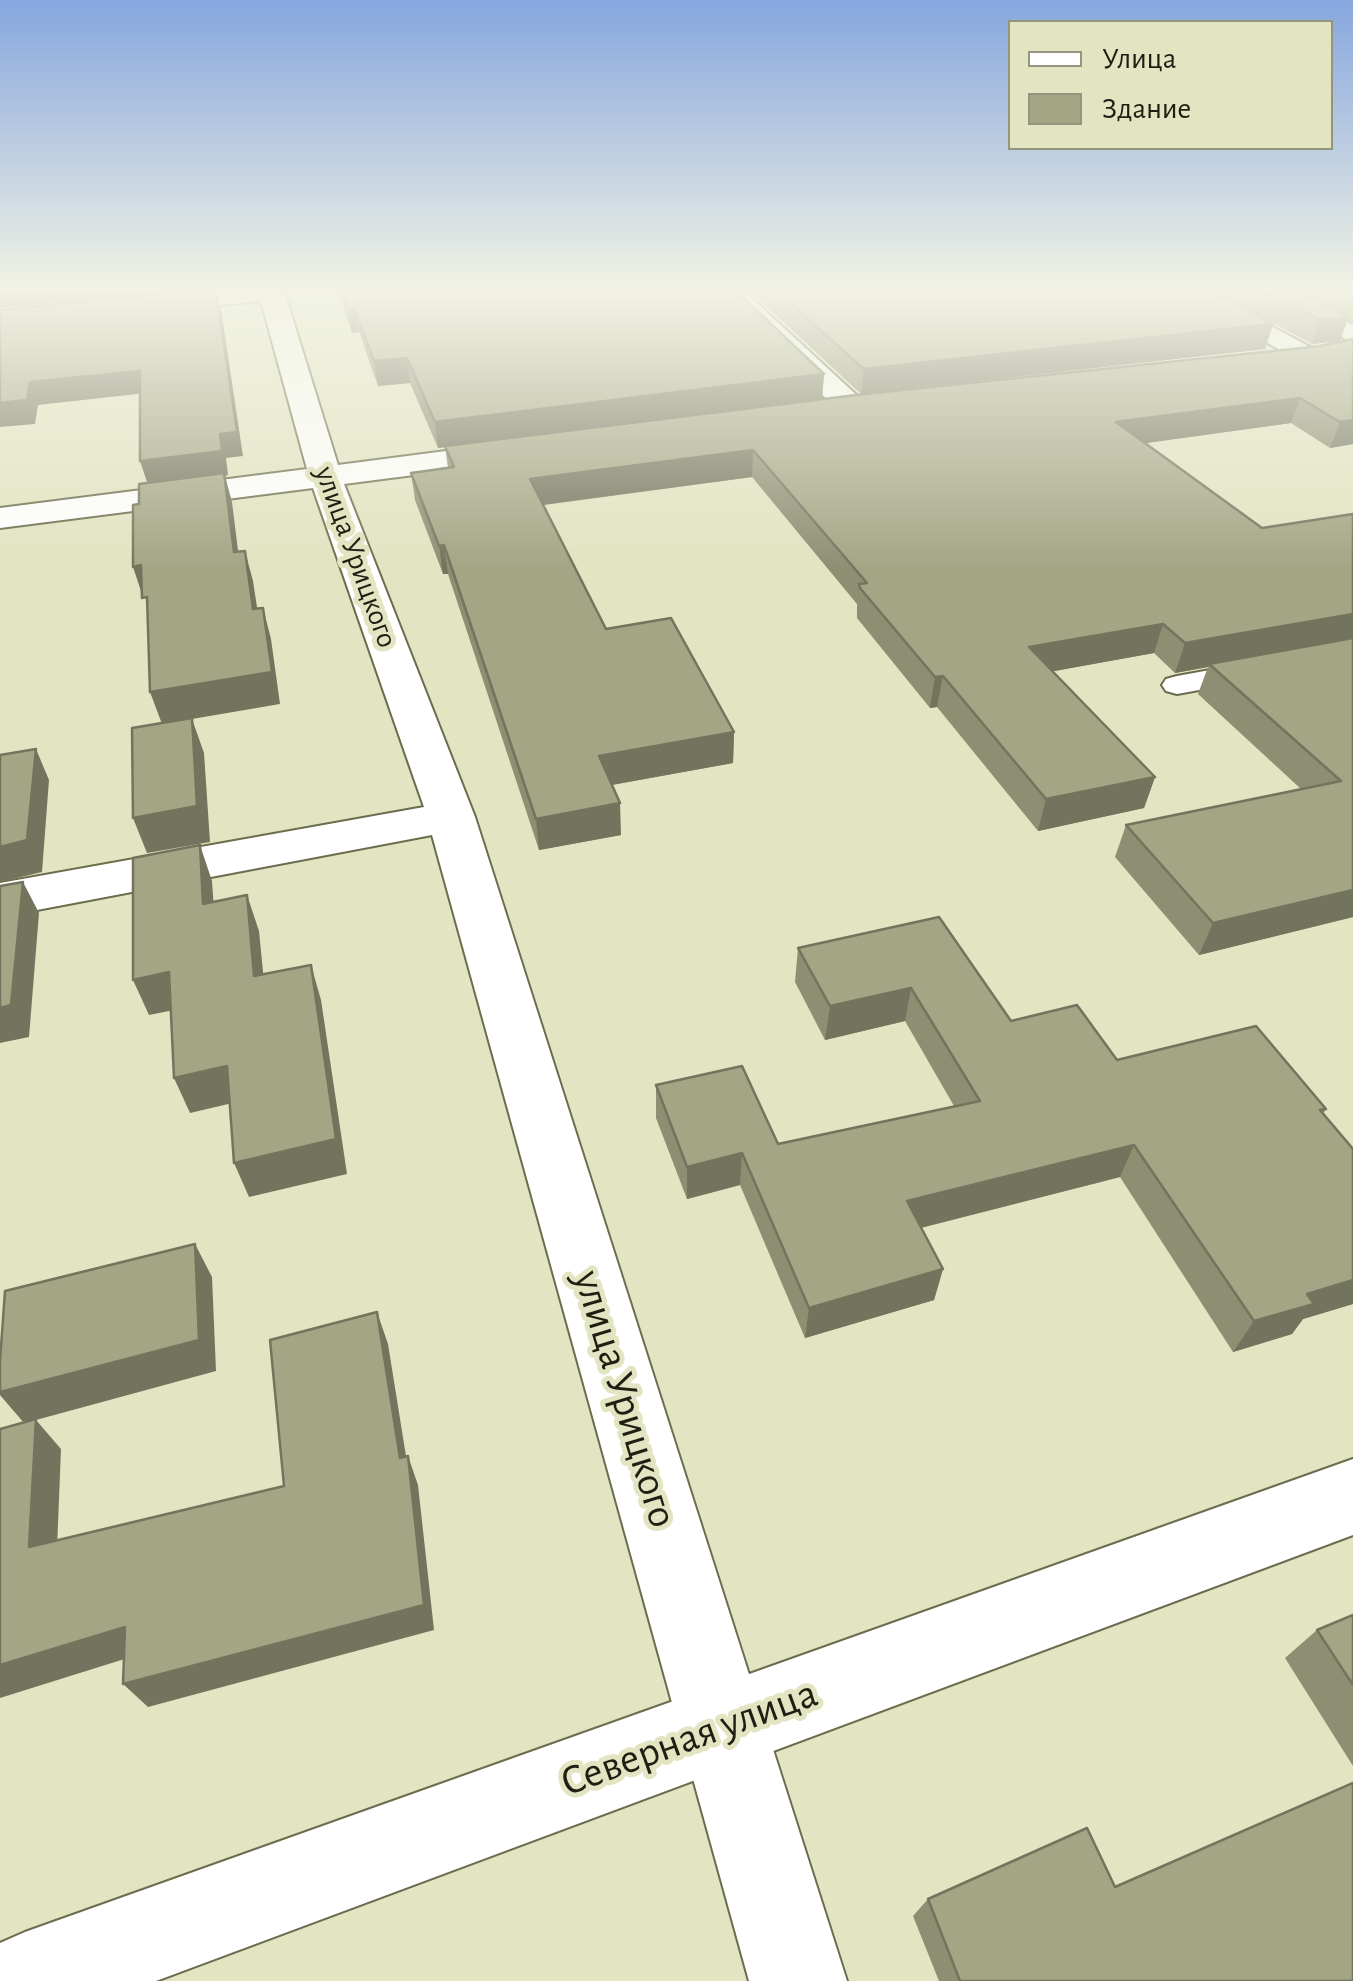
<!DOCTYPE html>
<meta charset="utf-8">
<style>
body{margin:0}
#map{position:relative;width:1353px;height:1981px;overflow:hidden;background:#e3e4c2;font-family:"Alegreya Sans",sans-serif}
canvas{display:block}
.legend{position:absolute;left:1008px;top:20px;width:325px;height:130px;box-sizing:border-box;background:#e3e4c2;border:2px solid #94957c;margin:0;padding:12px 18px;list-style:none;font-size:30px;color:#1e1f12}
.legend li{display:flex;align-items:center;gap:20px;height:50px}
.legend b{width:50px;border:2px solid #94957c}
</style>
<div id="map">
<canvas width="1353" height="1981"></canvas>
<ul class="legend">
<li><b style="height:12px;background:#fff"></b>Улица</li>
<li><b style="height:28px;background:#a4a585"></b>Здание</li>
</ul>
</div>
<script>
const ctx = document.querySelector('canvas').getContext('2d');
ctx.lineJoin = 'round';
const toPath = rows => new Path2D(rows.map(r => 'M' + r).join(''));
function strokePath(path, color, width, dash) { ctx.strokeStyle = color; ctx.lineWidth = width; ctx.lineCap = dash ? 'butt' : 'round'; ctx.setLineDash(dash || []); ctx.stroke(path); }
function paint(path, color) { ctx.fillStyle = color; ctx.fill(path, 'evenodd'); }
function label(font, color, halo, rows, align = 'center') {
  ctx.font = font + ' "Alegreya Sans",sans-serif'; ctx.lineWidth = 10; ctx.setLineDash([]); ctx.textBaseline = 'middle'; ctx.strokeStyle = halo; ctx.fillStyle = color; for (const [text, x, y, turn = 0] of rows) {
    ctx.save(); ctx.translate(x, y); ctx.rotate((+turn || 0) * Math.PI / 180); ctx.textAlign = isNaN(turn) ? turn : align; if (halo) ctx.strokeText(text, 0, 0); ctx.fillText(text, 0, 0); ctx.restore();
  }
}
const lane = toPath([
 [1353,644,1353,662,1177,694,1166,691,1162,685,1166,679,1177,676,1353,644]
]);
const street = toPath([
 [213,291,284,291,338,465,523,441,534,444,539,451,534,458,523,461,344,484,475,817,847,1981,749,1981,432,835,0,917,0,883,424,807,313,488,0,528,0,508,307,469,261,301,0,328,0,312,213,291],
 [717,291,744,291,864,402,868,408,864,414,842,414,717,291],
 [1175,291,1206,291,1353,370,1353,391,1175,291],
 [1255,291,1287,291,1353,325,1353,343,1255,291]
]);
const secondary = toPath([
 [1353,1459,1353,1535,156,1981,0,1981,0,1943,25,1932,1353,1459]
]);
strokePath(lane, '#6c6c4e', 4);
strokePath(street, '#6c6c4e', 4);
strokePath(secondary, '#6c6c4e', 4);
paint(lane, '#fff');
paint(street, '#fff');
paint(secondary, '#fff');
paint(toPath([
 [338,291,736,291,824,374,822,399,1320,346,1353,339,1353,444,1330,448,1291,423,1146,443,1262,528,1353,514,1353,917,1199,955,1115,857,1126,825,1301,789,1198,694,1208,667,1175,673,1154,653,1053,671,1155,777,1144,808,1038,831,937,707,930,708,857,618,857,604,752,477,544,505,606,629,734,732,733,763,612,785,621,835,539,850,448,574,443,574,415,500,411,473,448,468,445,447,438,448,410,383,378,386,359,332,352,333],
 [750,291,1214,291,1273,324,1265,349,861,394],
 [1214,291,1353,291,1353,323,1347,320,1340,341,1312,344],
 [798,948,1011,1021,1117,1060,1326,1109,1323,1114,1353,1149,1353,1304,1303,1319,1292,1334,1233,1352,1120,1177,921,1228,943,1269,934,1300,805,1338,740,1185,687,1199,656,1118,656,1085,778,1144,954,1106,905,1021,825,1040,795,982],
 [1353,1615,1353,1766,1285,1658,1317,1630],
 [1115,1887,1353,1981,939,1981,913,1916,928,1899]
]), '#8d8e72');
paint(toPath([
 [0,291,176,291,0,308],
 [216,291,221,309,243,456,226,458,228,475,225,476,232,502,242,583,148,485,140,461,220,434],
 [348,309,355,309,359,332,352,333],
 [1348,317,1340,341,1312,344,1320,320],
 [1273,324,1265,349,861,394,864,369],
 [407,358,410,383,378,386,374,361],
 [140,371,146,393,38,405,35,424,0,427,0,403,30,382],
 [824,374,822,399,438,448,435,422],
 [1300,398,1291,423,1110,448,1116,422],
 [1353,420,1353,444,1330,448,1340,422],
 [753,450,752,477,533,506,530,479],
 [444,545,448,574,443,574,439,546],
 [245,551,253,581,262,640,253,609],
 [141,565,143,597,133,567],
 [263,608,271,639,280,704,192,719,204,753,210,842,147,853,133,818,162,724,150,692],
 [1353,614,1353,642,1209,664,1208,667,1175,673,1185,643],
 [1163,624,1154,653,1022,677,1029,647],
 [943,676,937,707,930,708,935,677],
 [734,732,733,763,600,787,599,756],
 [36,749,49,780,42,872,0,882,0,847],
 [1155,777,1144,808,1038,831,1046,799],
 [620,803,621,835,539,850,536,819],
 [200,845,212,881,216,939,203,904],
 [23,882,39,913,29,1037,0,1043,0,1008],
 [1353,890,1353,917,1199,955,1213,923],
 [247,895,259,931,267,1012,254,976],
 [311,965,321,1000,347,1174,249,1197,234,1163],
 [169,972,184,1008,149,1015,133,980],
 [911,988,905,1021,825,1040,830,1006],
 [227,1066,241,1101,190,1113,174,1078],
 [1134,1145,1120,1177,900,1233,907,1201],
 [742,1153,740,1185,687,1199,687,1167],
 [195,1244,212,1277,216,1371,36,1420,61,1449,56,1574,29,1547,24,1423,0,1395,0,1392],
 [943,1269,934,1300,805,1338,809,1308],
 [1353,1280,1353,1304,1303,1319,1292,1334,1233,1352,1254,1321,1307,1294],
 [377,1312,388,1344,410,1481,408,1456,418,1485,434,1630,148,1707,123,1684,400,1458],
 [125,1627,150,1651,0,1698,0,1665]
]), '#73745d');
const building = toPath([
 [185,291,216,291,237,432,220,434,222,451,140,461,140,371,30,382,27,400,0,403,0,310,185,291],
 [342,291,736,291,824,374,435,422,407,358,374,361,355,309,348,309,342,291],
 [776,291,1214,291,1273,324,864,369,776,291],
 [1264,291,1298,291,1348,317,1320,320,1264,291],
 [1353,339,1353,420,1340,422,1300,398,1116,422,1262,528,1353,514,1353,614,1185,643,1163,624,1029,647,1155,777,1046,799,943,676,935,677,860,588,859,584,867,583,753,450,530,479,606,629,671,618,734,732,599,756,620,803,536,819,444,545,439,546,411,473,454,467,445,446,856,395,1320,346,1353,339],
 [224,473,234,552,245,551,253,609,263,608,272,672,150,692,147,597,142,598,141,565,133,567,133,505,139,504,139,484,224,473],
 [1353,638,1353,890,1213,923,1126,825,1341,781,1209,664,1353,638],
 [192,718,197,806,133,818,132,728,192,718],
 [36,749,27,840,0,847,0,755,36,749],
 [200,845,203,904,247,895,254,976,311,965,336,1139,234,1163,227,1066,174,1078,169,972,133,980,133,858,200,845],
 [23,882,11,1005,0,1008,0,886,23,882],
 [939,917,1011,1021,1077,1005,1117,1060,1256,1026,1326,1109,1320,1110,1353,1149,1353,1280,1307,1294,1314,1304,1254,1321,1134,1145,907,1201,943,1269,809,1308,742,1153,687,1167,656,1085,742,1066,778,1144,980,1101,911,988,830,1006,798,948,939,917],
 [195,1244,199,1340,0,1392,0,1361,5,1291,195,1244],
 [377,1312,400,1458,408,1456,424,1605,123,1684,125,1627,0,1665,0,1429,36,1419,29,1547,284,1486,270,1340,377,1312],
 [1353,1615,1353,1685,1317,1630,1353,1615],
 [1353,1783,1353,1981,960,1981,928,1899,1087,1828,1115,1887,1353,1783]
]);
paint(building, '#a4a585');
strokePath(building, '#73745d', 2.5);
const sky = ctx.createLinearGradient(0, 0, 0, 569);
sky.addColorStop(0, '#86a6de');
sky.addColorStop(0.51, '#f2f3e4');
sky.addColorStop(1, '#f2f3e400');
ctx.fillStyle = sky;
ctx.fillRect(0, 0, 1353, 569);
label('30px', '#1e1f12', '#e3e4c2', [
 ["улица Урицкого",356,557,70]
]);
label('42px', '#1e1f12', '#e3e4c2', [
 ["улица Урицкого",625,1399,73],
 ["Северная улица",689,1738,-20]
]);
</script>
